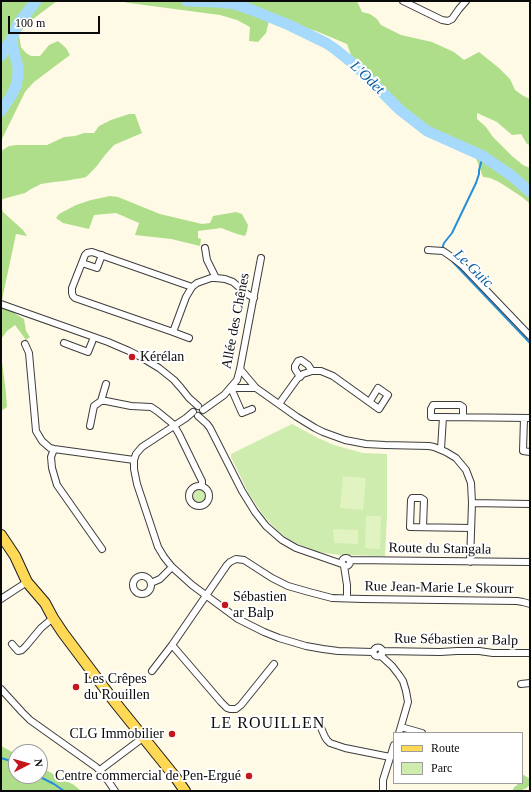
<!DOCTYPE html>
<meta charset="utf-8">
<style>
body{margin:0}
#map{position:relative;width:531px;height:792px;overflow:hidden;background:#fffae6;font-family:Georgia,serif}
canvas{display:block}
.frame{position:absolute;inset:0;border:2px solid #0a0a0a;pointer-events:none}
.legend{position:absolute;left:393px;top:732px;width:130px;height:52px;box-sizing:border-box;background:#fff;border:1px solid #9d9d9d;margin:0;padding:5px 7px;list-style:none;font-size:12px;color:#0a0a0a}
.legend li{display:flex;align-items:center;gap:8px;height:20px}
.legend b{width:20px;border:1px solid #9d9d9d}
.north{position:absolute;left:8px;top:744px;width:40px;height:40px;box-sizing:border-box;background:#fff;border:1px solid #9d9d9d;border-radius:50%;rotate:84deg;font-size:11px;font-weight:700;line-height:16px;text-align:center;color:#0a0a0a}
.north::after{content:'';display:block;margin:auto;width:14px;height:18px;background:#c4171d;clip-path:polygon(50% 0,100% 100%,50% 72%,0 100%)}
.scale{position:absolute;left:8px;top:16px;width:92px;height:18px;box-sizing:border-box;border:2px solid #0a0a0a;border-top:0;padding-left:5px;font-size:12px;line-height:14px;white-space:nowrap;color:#0a0a0a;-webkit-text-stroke:3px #fff;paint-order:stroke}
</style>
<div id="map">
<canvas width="531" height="792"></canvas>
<div class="frame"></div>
<ul class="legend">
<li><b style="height:5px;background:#ffd856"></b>Route</li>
<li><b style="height:11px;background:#cdecad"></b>Parc</li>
</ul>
<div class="north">N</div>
<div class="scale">100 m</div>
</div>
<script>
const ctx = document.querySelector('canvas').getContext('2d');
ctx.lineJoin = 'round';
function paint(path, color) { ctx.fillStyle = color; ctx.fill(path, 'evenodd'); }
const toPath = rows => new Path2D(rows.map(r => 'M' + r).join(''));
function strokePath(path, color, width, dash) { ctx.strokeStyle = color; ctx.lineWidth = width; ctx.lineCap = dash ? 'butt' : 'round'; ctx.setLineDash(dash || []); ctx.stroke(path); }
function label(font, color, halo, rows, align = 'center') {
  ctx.font = font + ' Georgia,serif'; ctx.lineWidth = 4; ctx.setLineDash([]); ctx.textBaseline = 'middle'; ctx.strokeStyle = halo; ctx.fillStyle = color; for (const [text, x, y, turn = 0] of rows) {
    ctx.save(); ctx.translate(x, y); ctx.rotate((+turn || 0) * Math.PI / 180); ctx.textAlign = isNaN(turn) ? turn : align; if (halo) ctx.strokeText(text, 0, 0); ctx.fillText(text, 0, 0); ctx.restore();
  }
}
paint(toPath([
 [292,424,318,438,334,445,363,453,387,454,387,517,385,556,340,555,324,553,315,551,296,543,288,539,276,529,263,515,249,494,231,457,231,454],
 '191 496a8 8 0 1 1 16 0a8 8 0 1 1-16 0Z'
]), '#cdecad');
paint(toPath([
 [1,1,57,1,25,25,19,35,21,47,26,53,31,56,40,56,49,45,58,41,66,48,70,55,34,82,25,92,1,141],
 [119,1,357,1,362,12,370,14,377,19,381,25,401,35,432,42,454,52,464,60,479,52,499,68,510,79,515,90,522,95,530,99,530,145,527,144,521,134,512,135,497,122,477,113,477,119,486,127,493,137,512,156,523,165,530,168,530,204,522,197,499,182,490,178,483,177,472,147,464,143,425,130,403,111,371,77,371,70,365,68,351,55,347,44,316,31,296,25,271,13,266,33,258,42,249,41,250,27,237,20,220,15,129,3],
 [129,114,135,114,142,133,114,145,105,155,96,167,86,177,82,178,64,181,54,182,41,184,31,189,25,193,3,199,1,201,1,151,9,146,17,145,47,145,64,137,75,136,84,133,94,133,99,126,111,120],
 [110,196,118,197,160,214,202,224,210,223,213,216,236,212,242,214,248,225,247,231,245,236,237,234,221,228,198,231,198,238,201,239,200,246,171,239,135,235,139,223,116,213,94,215,89,229,63,223,56,218,59,214,76,205,91,200],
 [1,206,3,212,23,230,27,236,16,234,3,295,1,306,12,310,14,313,24,319,26,331,30,337,26,340,15,325,7,331,1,339],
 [1,354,6,393,7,407,1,411],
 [1,746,16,754,16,776,40,776,40,767,74,785,81,791,1,791],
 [522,774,530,779,530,785,525,789,523,789,524,791,512,791,515,786,517,786,517,783,522,783]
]), '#afde8b');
paint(toPath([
 [343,476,366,478,363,510,340,508],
 [366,516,381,516,380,549,365,548],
 [333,529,358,530,358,544,334,543]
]), '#e0f3c0');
strokePath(toPath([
 [442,249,444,243,452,233,476,183,479,174,479,170,483,156],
 [450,259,530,343],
 [1,758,11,761,16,766],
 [38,776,54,784,64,791]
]), '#268fd9', 2);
strokePath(toPath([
 [187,1,217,2,235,4,252,10,289,25,326,43,335,49,356,66,400,110,427,131,483,156,512,176,530,192],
 [1,56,12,38],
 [1,111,11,96,16,86,18,75,18,67,13,48,12,38,18,24,36,1]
]), '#a5dafc', 11);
const street = toPath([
 [403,1,442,20,448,21,452,19,459,9,466,1],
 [205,248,207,260,216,278],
 [428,250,443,251,453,258,463,266,530,336],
 [82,263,97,268,102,255],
 [192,287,186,297,173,332,75,298,73,296,72,293,72,288,85,255,87,253,92,252,192,287,197,283,211,278,216,278,225,279,233,282,247,294,254,298],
 [1,304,108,342,129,351,139,356,159,368,174,380,181,388,189,398,198,406],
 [173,332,189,338],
 [64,343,88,352,94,337],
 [25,344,29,353,36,431,42,441,50,448,54,449,134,460,136,454,142,447,186,418,193,412],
 [240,369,256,388,297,417,315,428,323,432,345,440,366,444,385,445,429,446,434,447,446,452,456,458,466,470,471,483,472,503,470,562],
 [300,377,295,369,295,366,298,361,301,360,308,365,312,371],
 [106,384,101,401,106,401,131,406,151,407,157,411,173,424,179,434,199,475,202,481,202,486],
 [231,388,242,413,252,409],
 [231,388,256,388],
 [279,404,297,379,303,374,312,371,321,371,333,376,379,409,388,395,378,388,370,401],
 [203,410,224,395,237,380,240,369,261,258],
 [198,416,207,424,210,428,242,491,255,512,266,526,282,540,296,548,342,564],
 [443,417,431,417,431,409,433,405,460,405,463,407,463,417],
 [524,418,523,451,530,452],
 [90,426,94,406,101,401],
 [54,449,51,457,52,468,57,485,102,549],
 [441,449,443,417,530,418],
 [134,460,134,469,137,484,158,547,164,557,172,567,192,585,238,619,264,632,279,638,306,646,323,649,338,651,373,652],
 '189 496a10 10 0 1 1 20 0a10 10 0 1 1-20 0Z',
 [472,503,530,504],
 [423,527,424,500,421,498,412,498,411,500,410,527,471,528],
 '342 562a4 4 0 1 1 8 0a4 4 0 1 1-8 0Z',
 [350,560,530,562],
 [344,566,347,585,347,598],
 '133 585a9 9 0 1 1 18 0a9 9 0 1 1-18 0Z',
 [151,583,160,579,172,567],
 [1,599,27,582],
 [12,644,18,651,22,650,26,646,41,628,53,618],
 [172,645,221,702,227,708,230,709,236,709,241,705,274,664],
 '373.5 652a4.5 4.5 0 1 1 9 0a4.5 4.5 0 1 1-9 0Z',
 [382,651,440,652,457,651,479,651,493,653,530,653],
 [380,655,392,666,399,675,403,681,406,691,408,702,399,733],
 [152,671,172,645,227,565,230,562,236,559,244,560,272,578,288,586,309,592,332,598,363,599,517,601,523,602,530,604],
 [521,684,530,683],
 [1,689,22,712,30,720,96,767,104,775,115,791],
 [318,721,325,737,327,740,330,743,345,748,390,757],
 [401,727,422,733],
 [100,770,144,737],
 [383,791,383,780,394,745]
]);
const primary = toPath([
 [1,535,15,556,27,582,45,603,53,618,63,633,114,701,176,778,185,791]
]);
strokePath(street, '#3d3d3d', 8);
strokePath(primary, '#1b1b1b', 12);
strokePath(street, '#fff', 6);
strokePath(primary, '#ffd856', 10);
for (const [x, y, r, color] of [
 [132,357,4,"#c4171d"],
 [225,605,4,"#c4171d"],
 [76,687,4,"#c4171d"],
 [172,734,4,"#c4171d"],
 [249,776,4,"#c4171d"]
]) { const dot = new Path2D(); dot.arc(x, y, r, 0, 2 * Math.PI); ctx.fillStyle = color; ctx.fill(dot); strokePath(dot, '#fff', 1.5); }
label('14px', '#0a0a0a', '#fff', [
 ["Allée des Chênes",236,321,-79],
 ["Route du Stangala",440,549,1],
 ["Rue Jean-Marie Le Skourr",439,588,1],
 ["Rue Sébastien ar Balp",456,640,1]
]);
label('14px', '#0a0a0a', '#fff', [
 ["Kérélan",140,357],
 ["Sébastien",233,597],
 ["ar Balp",233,613],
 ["Les Crêpes",84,679],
 ["du Rouillen",84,695],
 ["CLG Immobilier",164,734,"right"],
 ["Centre commercial de Pen-Ergué",241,776,"right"]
], 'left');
label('italic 15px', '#0a5fa4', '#fff', [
 ["L'Odet",367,78,44],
 ["Le Guic",473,269,44]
]);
ctx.letterSpacing = '1px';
label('16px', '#0a0a0a', '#fff', [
 ["LE ROUILLEN",268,724]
]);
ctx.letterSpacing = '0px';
</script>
